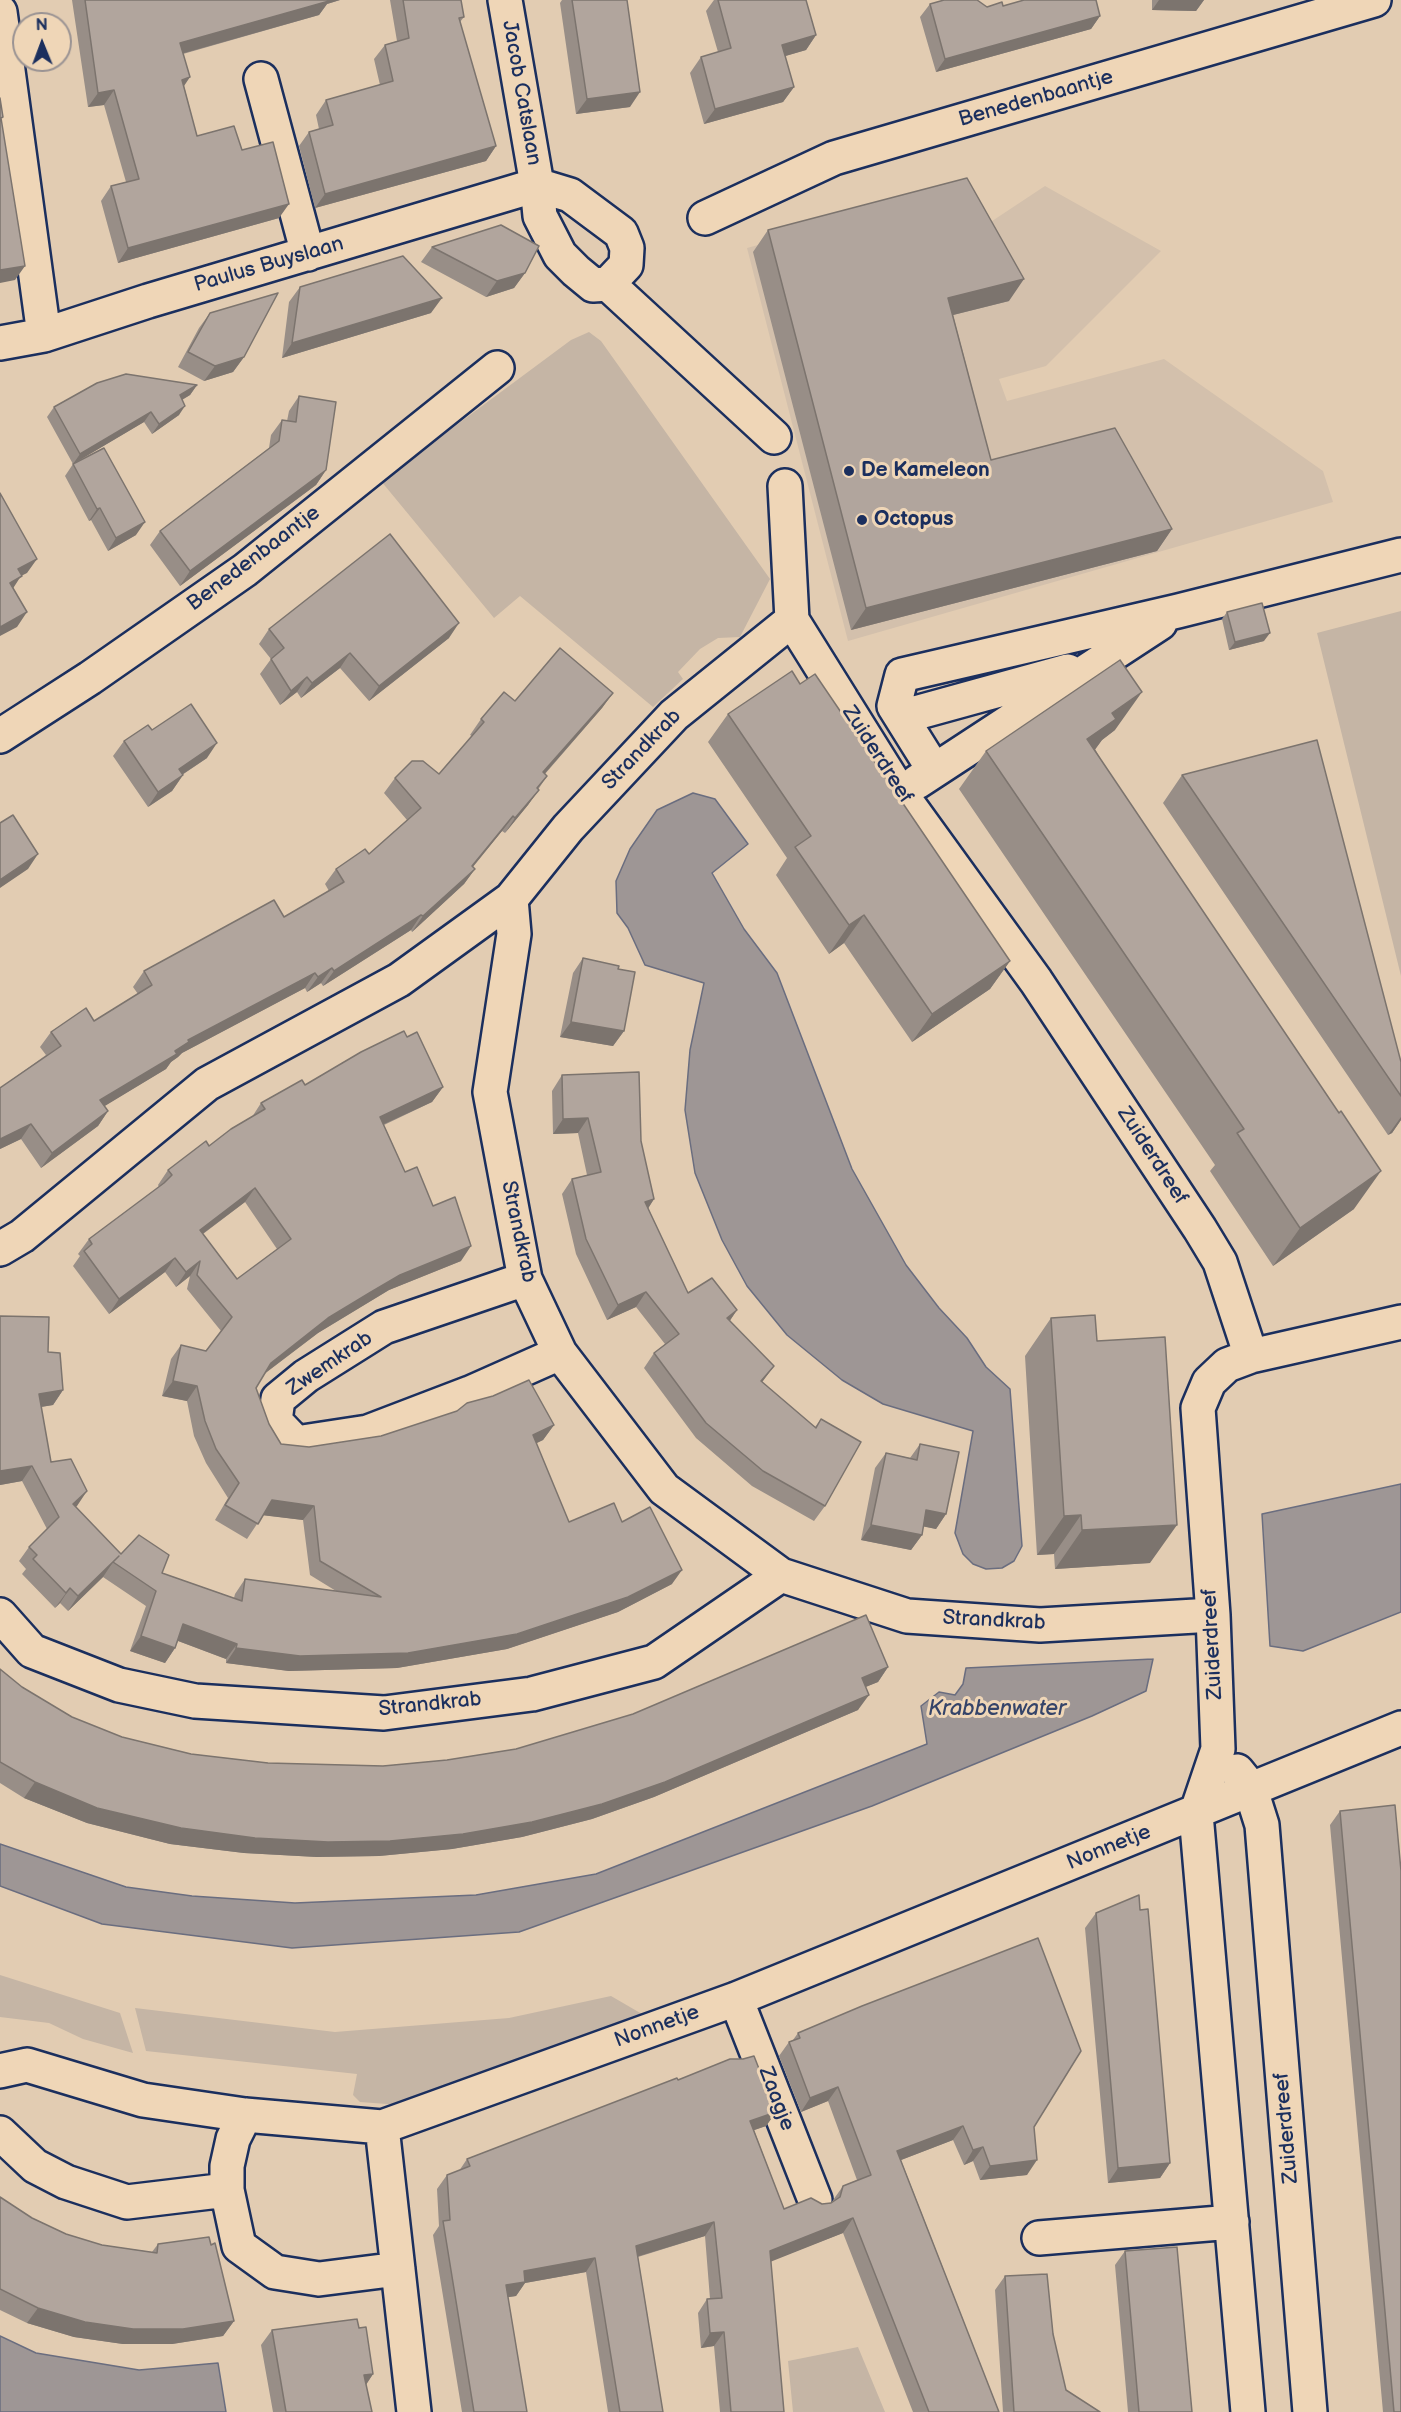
<!DOCTYPE html>
<style>
body{margin:0}
#map{position:relative;width:1401px;height:2412px;overflow:hidden;background:#e2ccb2;font-family:"Balsamiq Sans",sans-serif}
canvas{display:block}
.north{position:absolute;left:12px;top:12px;width:60px;height:60px;box-sizing:border-box;background:#efd6b7;border:2px solid #9a9393;border-radius:50%;rotate:359deg;font-size:16px;font-weight:700;line-height:24px;text-align:center;color:#1b2f5e}
.north::after{content:'';display:block;margin:auto;width:21px;height:27px;background:#1b2f5e;clip-path:polygon(50% 0,100% 100%,50% 72%,0 100%)}
</style>
<div id="map">
<canvas width="1401" height="2412"></canvas>
<div class="north">N</div>
</div>
<script>
const ctx = document.querySelector('canvas').getContext('2d');
ctx.lineJoin = 'round';
function paint(path, color) { ctx.fillStyle = color; ctx.fill(path, 'evenodd'); }
const toPath = rows => new Path2D(rows.map(r => 'M' + r).join(''));
function strokePath(path, color, width, dash) { ctx.strokeStyle = color; ctx.lineWidth = width; ctx.lineCap = dash ? 'butt' : 'round'; ctx.setLineDash(dash || []); ctx.stroke(path); }
function label(font, color, halo, rows, align = 'center') {
  ctx.font = font + ' "Balsamiq Sans",sans-serif'; ctx.lineWidth = 6; ctx.setLineDash([]); ctx.textBaseline = 'middle'; ctx.strokeStyle = halo; ctx.fillStyle = color; for (const [text, x, y, turn = 0] of rows) {
    ctx.save(); ctx.translate(x, y); ctx.rotate((+turn || 0) * Math.PI / 180); ctx.textAlign = isNaN(turn) ? turn : align; if (halo) ctx.strokeText(text, 0, 0); ctx.fillText(text, 0, 0); ctx.restore();
  }
}
paint(toPath([
 [1045,186,1161,251,1046,366,999,379,1007,401,1164,359,1323,471,1333,502,848,641,747,248,956,191,980,229]
]), '#d3c0ac');
paint(toPath([
 [589,332,601,341,770,579,740,637,718,638,700,649,678,672,683,679,653,707,520,596,494,618,381,481,571,340],
 [1401,611,1401,976,1317,633],
 [0,1975,120,2013,133,2053,83,2039,49,2023,0,2017],
 [611,1996,642,2014,400,2105,360,2102,353,2095,357,2074,146,2051,135,2008,335,2032,509,2018],
 [858,2347,885,2412,793,2412,788,2361]
]), '#c5b5a5');
const water = toPath([
 [693,793,715,799,748,844,712,873,744,929,777,973,852,1169,906,1265,939,1308,967,1338,986,1367,1010,1389,1022,1546,1014,1561,1002,1568,986,1569,973,1564,963,1554,955,1533,973,1431,883,1404,842,1380,787,1335,747,1286,722,1240,695,1173,685,1110,690,1050,704,983,645,965,628,928,617,913,616,881,630,849,657,810,693,793],
 [1401,1484,1401,1612,1303,1651,1270,1646,1262,1514,1401,1484],
 [1153,1659,1146,1691,1092,1716,872,1806,519,1932,292,1948,102,1924,0,1886,0,1844,126,1887,192,1896,295,1903,476,1895,596,1874,927,1744,921,1706,939,1692,955,1695,963,1684,966,1668,1153,1659],
 [0,2336,36,2353,139,2370,218,2363,226,2412,0,2412,0,2336]
]);
paint(water, '#9e9695');
strokePath(water, '#6a6d7f', 1.5);
const minor = toPath([
 [505,0,537,185,540,216,560,255,576,271,593,285,608,284,626,265,627,248,621,233,570,195,537,185],
 [0,12,44,335],
 [261,79,308,254],
 [705,218,834,158,1374,0],
 [608,284,774,437],
 [0,343,44,335,148,301,537,185],
 [785,486,792,620,900,793,1036,981,1200,1229,1220,1262,1251,1356],
 [901,717,1068,671],
 [0,736,90,678,245,570,497,368],
 [934,770,894,706,902,675,1178,611,1401,555],
 [917,782,1160,623],
 [511,899,514,934,490,1092,525,1279,560,1353,664,1489,781,1575,907,1616,1040,1625,1213,1615],
 [0,1249,22,1236,207,1084,399,980,511,899,568,828,674,715,792,620],
 [525,1279,384,1327,306,1376,278,1399,275,1421,296,1443,368,1432,470,1393,560,1353],
 [0,1615,32,1651,119,1685,195,1701,384,1713,532,1694,654,1662,781,1575],
 [1237,1771,1250,1787,1262,1825,1310,2412],
 [736,1999,815,2200],
 [0,2071,27,2065,143,2100,245,2115,382,2127],
 [245,2115,233,2139,227,2166,227,2190,239,2246,275,2272,319,2279,398,2269],
 [0,2133,35,2166,66,2182,127,2202,227,2190],
 [1039,2238,1232,2222],
 [414,2412,382,2127,736,1999,1401,1728],
 [1248,2412,1196,1814,1218,1749,1213,1615,1198,1408,1209,1382,1227,1365,1251,1356,1401,1322]
]);
strokePath(minor, '#1b2f5e', 38);
strokePath(minor, '#efd6b7', 33);
paint(toPath([
 [72,0,340,0,327,4,319,15,183,54,184,86,197,136,242,150,279,218,118,263,101,201,111,186,126,182,104,105,88,107],
 [390,0,461,0,464,17,460,22,496,146,486,161,315,208,299,146,309,132,319,129,316,115,326,100,380,85,374,59,385,45,397,41],
 [562,0,627,0,630,107,576,114,560,3],
 [714,0,806,0,816,35,806,50,785,56,794,87,783,102,704,124,690,73,701,57,718,52,706,11],
 [1152,0,1204,0,1196,11,1152,10],
 [930,4,987,7,1003,6,1100,16,1091,29,936,72,920,17],
 [768,230,1009,301,953,315,991,460,1172,529,1157,551,851,630,753,252],
 [432,247,525,273,514,288,486,297,421,262],
 [300,287,431,313,282,358,289,302],
 [210,313,244,357,233,372,204,381,178,367,199,328],
 [197,385,190,395,182,400,179,415,152,434,144,422,73,464,47,417,54,407],
 [299,396,326,470,316,485,180,586,150,545,160,531,269,448,271,435,282,420,287,421,289,411],
 [73,464,136,535,108,551,91,520,89,521,65,476],
 [1227,612,1264,641,1229,650,1222,619],
 [269,629,449,638,369,701,340,668,301,698,297,692,280,705,260,674,271,659,259,644],
 [800,684,1010,961,990,989,912,1042,844,943,829,954,776,875,787,858,708,742,728,714],
 [613,693,602,708,545,774,547,776,528,805,505,833,502,831,473,867,475,869,464,884,412,932,411,930,323,986,321,983,307,992,305,988,182,1053,178,1057,171,1062,166,1069,104,1106,108,1111,98,1126,41,1168,21,1139,0,1149,0,1088,46,1055,40,1047,51,1032,94,1021,138,994,133,987,144,971,284,917,329,891,325,884,336,869,369,854,407,820,384,793,395,778,439,774,472,736,470,735,481,719,515,701],
 [152,730,207,758,182,775,183,775,172,791,148,807,113,756,124,741],
 [1115,730,1102,740,1095,749,1354,1209,1273,1266,1210,1171,1215,1165,959,789,986,751],
 [1182,775,1401,1062,1401,1120,1392,1133,1388,1135,1163,803],
 [583,958,618,969,624,1031,613,1046,560,1037,573,973],
 [407,1037,443,1087,432,1102,384,1125,405,1172,433,1206,461,1261,389,1290,318,1333,263,1375,256,1388,269,1424,281,1444,309,1447,554,1425,543,1440,536,1443,569,1522,622,1522,672,1584,618,1612,507,1649,397,1668,289,1671,226,1663,226,1659,178,1641,175,1648,165,1663,130,1651,146,1606,103,1577,68,1611,60,1603,55,1608,22,1574,26,1569,19,1561,29,1547,47,1529,22,1481,0,1485,0,1316,48,1352,63,1390,53,1405,41,1407,51,1462,75,1507,121,1554,162,1573,234,1598,235,1594,245,1579,336,1591,310,1575,303,1520,263,1515,247,1539,215,1520,228,1498,206,1463,194,1436,187,1401,162,1396,171,1359,181,1345,206,1351,221,1331,187,1289,190,1276,176,1287,165,1272,109,1314,73,1266,80,1256,78,1254,89,1239,159,1187,158,1185,168,1170,209,1146,252,1117,261,1103,305,1085],
 [245,1202,277,1249,237,1279,203,1234],
 [562,1075,641,1141,654,1199,648,1208,688,1293,737,1310,730,1320,762,1382,815,1427,821,1419,825,1506,814,1521,752,1486,696,1438,644,1368,654,1353,665,1344,636,1307,607,1320,576,1254,562,1194,572,1179,587,1175,578,1133,553,1134,552,1091],
 [1051,1318,1097,1341,1150,1563,1055,1569,1054,1554,1037,1555,1025,1356],
 [920,1444,946,1514,936,1529,923,1526,922,1535,911,1550,861,1540,875,1468,886,1453,910,1458],
 [888,1667,878,1682,865,1687,858,1710,654,1797,592,1819,522,1837,452,1849,379,1856,317,1857,244,1853,170,1844,87,1823,24,1798,0,1783,0,1669,22,1687,72,1717,122,1737,191,1754,268,1763,383,1766,447,1760,516,1749],
 [1340,1811,1401,2412,1383,2412,1330,1825],
 [1140,1910,1170,2163,1160,2178,1108,2183,1085,1928,1096,1913],
 [798,2033,1034,2127,1027,2175,980,2180,973,2161,964,2165,953,2140,901,2160,999,2412,913,2412,843,2233,770,2261,784,2412,720,2412,714,2346,701,2348,698,2313,707,2299,710,2299,705,2236,638,2257,663,2412,608,2412,586,2272,525,2283,516,2296,508,2297,527,2412,462,2412,433,2235,439,2226,437,2189,447,2175,459,2171,467,2159,678,2080,776,2112,766,2126,754,2130,784,2209,831,2203,843,2186,857,2180,828,2101,801,2112,779,2056,789,2042,793,2040],
 [0,2197,32,2218,66,2234,102,2245,152,2252,158,2244,211,2245,234,2321,223,2336,172,2344,123,2344,74,2337,27,2323,0,2310],
 [1125,2251,1192,2412,1128,2412,1115,2265],
 [1005,2276,1053,2334,1066,2390,1100,2412,1003,2412,995,2290],
 [359,2328,373,2374,366,2385,372,2412,273,2412,261,2345,272,2330]
]), '#988e87');
paint(toPath([
 [321,0,340,0,327,4,319,15,170,57,180,43],
 [1159,0,1204,0,1196,11,1152,10],
 [1100,16,1091,29,936,72,945,59],
 [816,35,806,50,772,60,782,45],
 [190,77,180,92,182,80],
 [794,87,783,102,704,124,715,109],
 [114,90,104,105,88,107,98,93],
 [640,92,630,107,576,114,587,99],
 [496,146,486,161,315,208,325,194],
 [289,204,279,218,118,263,128,248],
 [25,266,15,280,0,283,0,270],
 [525,273,514,288,486,297,497,281],
 [1024,279,1009,301,933,320,948,298],
 [442,298,431,313,282,358,292,343],
 [244,357,233,372,204,381,215,366],
 [197,385,190,395,173,405,180,395],
 [185,406,179,415,152,434,159,424],
 [151,412,144,422,73,464,80,454],
 [326,470,316,485,180,586,190,571],
 [100,508,91,520,89,521,97,509],
 [145,522,136,535,108,551,116,538],
 [1172,529,1157,551,851,630,866,608],
 [37,559,27,573,21,576,12,590,0,597,18,569],
 [27,612,17,627,0,636,0,627],
 [459,623,449,638,369,701,379,686],
 [1270,633,1264,641,1229,650,1235,642],
 [350,653,340,668,301,698,312,683],
 [307,677,297,692,280,705,291,691],
 [1142,692,1115,730,1102,740,1089,758,1087,739,1112,713],
 [613,693,602,708,533,787,543,772],
 [217,743,207,758,168,784,179,769],
 [183,775,172,791,148,807,158,792],
 [539,790,528,805,505,833,515,818],
 [513,816,502,831,461,881,472,866],
 [38,854,28,869,0,888,0,880],
 [475,869,464,884,412,932,423,916],
 [421,915,411,930,323,986,334,971],
 [864,915,844,943,829,954,849,925],
 [1010,961,990,989,912,1042,932,1014],
 [332,968,321,983,307,992,318,977],
 [315,973,305,988,182,1053,178,1057,171,1062,166,1069,90,1115,100,1100,175,1051,188,1040],
 [571,1022,624,1031,613,1046,560,1037],
 [443,1087,432,1102,369,1131,380,1117],
 [108,1111,98,1126,41,1168,52,1153],
 [1401,1117,1401,1120,1392,1133,1388,1135],
 [588,1118,578,1133,553,1134,563,1119],
 [31,1124,21,1139,0,1149,0,1139],
 [1381,1171,1354,1209,1273,1266,1300,1228],
 [255,1188,245,1202,189,1244,200,1230],
 [654,1199,644,1215,645,1202],
 [471,1246,461,1261,389,1290,318,1333,260,1377,271,1363,328,1318,400,1275],
 [175,1258,165,1272,109,1314,119,1299],
 [200,1261,190,1276,176,1287,186,1272],
 [646,1292,636,1307,607,1320,618,1305],
 [737,1310,727,1325,727,1318],
 [774,1366,763,1381,750,1396,761,1381],
 [173,1381,197,1386,187,1401,162,1396],
 [63,1390,53,1405,28,1409,39,1394],
 [554,1425,543,1440,523,1450,533,1435],
 [32,1466,22,1481,0,1485,0,1471],
 [87,1491,77,1506,63,1519,73,1504],
 [272,1500,314,1506,303,1520,261,1515],
 [926,1510,946,1514,936,1529,916,1525],
 [1081,1515,1054,1554,1037,1555,1064,1516],
 [871,1525,922,1535,911,1550,861,1540],
 [1177,1525,1150,1563,1055,1569,1082,1530],
 [113,1562,103,1577,68,1611,78,1596],
 [682,1570,672,1584,618,1612,507,1649,397,1668,289,1671,226,1663,236,1648],
 [70,1588,60,1603,55,1608,66,1593],
 [183,1624,237,1644,226,1659,173,1639],
 [141,1636,175,1648,165,1663,130,1651],
 [888,1667,878,1682,851,1693,862,1678],
 [869,1695,858,1710,654,1797,592,1819,522,1837,452,1849,379,1856,317,1857,244,1853,170,1844,87,1823,24,1798,35,1782,181,1828],
 [838,2087,828,2101,801,2112,810,2098],
 [776,2112,766,2126,740,2135,750,2121],
 [963,2126,953,2140,888,2165,897,2151],
 [983,2147,973,2161,964,2165,973,2150],
 [1037,2160,1027,2175,980,2180,990,2166],
 [1170,2163,1160,2178,1108,2183,1118,2168],
 [853,2218,843,2233,760,2266,770,2251],
 [714,2222,705,2236,626,2260,636,2246],
 [595,2258,586,2272,525,2283,516,2296,496,2299,506,2285,524,2271],
 [38,2308,234,2321,223,2336,172,2344,123,2344,74,2337,27,2323],
 [724,2332,714,2346,701,2348,710,2333],
 [373,2374,363,2389,364,2375]
]), '#7c746e');
const building = toPath([
 [85,0,329,0,329,1,180,43,190,77,182,80,197,136,234,126,242,150,273,142,289,204,128,248,111,186,139,179,114,90,98,93,85,0],
 [403,0,461,0,464,17,459,18,496,146,325,194,309,132,333,125,326,100,393,81,385,45,409,38,403,0],
 [572,0,627,0,640,92,587,99,572,0],
 [718,0,806,0,816,35,782,45,794,87,715,109,701,57,731,48,718,0],
 [944,0,977,0,987,7,1002,2,1003,6,1024,0,1096,0,1100,16,945,59,930,4,944,0],
 [0,98,3,117,1,118,25,266,0,270,0,98],
 [967,178,1024,279,948,298,991,460,1115,428,1172,529,866,608,768,230,967,178],
 [501,225,539,246,525,273,497,281,432,247,501,225],
 [403,256,442,298,292,343,300,287,403,256],
 [278,293,244,357,215,366,188,352,210,313,278,293],
 [126,374,197,385,180,395,185,406,159,424,151,412,80,454,54,407,97,383,126,374],
 [299,396,336,402,326,470,190,571,160,531,279,441,282,420,296,422,299,396],
 [104,448,145,522,116,538,100,508,97,509,73,464,104,448],
 [0,493,37,559,18,569,22,576,10,583,27,612,0,627,0,493],
 [390,534,459,623,379,686,350,653,312,683,307,677,291,691,271,659,284,648,269,629,390,534],
 [1262,603,1270,633,1235,642,1227,612,1262,603],
 [560,648,613,693,543,772,547,776,537,788,539,790,515,818,513,816,472,866,475,869,423,916,421,915,334,971,332,968,318,977,315,973,188,1040,189,1042,175,1051,177,1054,100,1100,108,1111,52,1153,31,1124,0,1139,0,1088,61,1046,51,1032,86,1008,94,1021,152,985,144,971,274,900,284,917,344,882,336,869,365,849,369,854,421,808,395,778,412,761,423,761,439,774,484,722,481,719,504,692,515,701,560,648],
 [1120,660,1142,692,1112,713,1116,719,1087,739,1339,1113,1341,1111,1381,1171,1300,1228,1237,1133,1244,1129,986,751,1120,660],
 [792,671,800,684,815,674,1010,961,932,1014,864,915,849,925,795,847,811,836,728,714,792,671],
 [191,704,217,743,179,769,183,775,158,792,124,741,148,725,152,730,191,704],
 [1317,740,1401,1062,1401,1096,1182,775,1317,740],
 [13,815,38,854,0,880,0,823,13,815],
 [583,958,619,966,618,969,635,972,624,1031,571,1022,583,958],
 [404,1031,407,1037,417,1032,443,1087,380,1117,405,1172,417,1167,433,1206,455,1197,471,1246,400,1275,371,1292,328,1318,271,1363,256,1388,269,1424,281,1444,309,1447,381,1436,457,1411,467,1403,493,1396,529,1380,554,1425,533,1435,569,1522,614,1503,622,1522,650,1507,682,1570,628,1597,517,1634,408,1653,300,1656,236,1648,237,1644,183,1624,175,1648,141,1636,156,1591,113,1562,119,1556,78,1596,70,1588,66,1593,33,1559,37,1555,29,1547,59,1517,32,1466,0,1471,0,1316,49,1317,48,1352,60,1353,63,1390,39,1394,51,1462,71,1459,87,1491,73,1504,121,1554,139,1535,169,1555,162,1573,242,1601,245,1579,381,1597,320,1561,314,1506,272,1500,258,1524,225,1505,239,1483,216,1449,205,1421,197,1386,173,1381,181,1345,206,1351,232,1317,197,1275,200,1261,186,1272,175,1258,119,1299,84,1251,92,1244,89,1239,164,1183,172,1175,168,1170,206,1141,209,1146,231,1129,265,1109,261,1103,302,1080,305,1085,361,1052,404,1031],
 [255,1188,291,1239,237,1279,200,1230,255,1188],
 [639,1072,641,1141,654,1199,645,1202,688,1293,712,1278,737,1310,727,1318,774,1366,761,1381,816,1428,821,1419,861,1442,825,1506,763,1471,706,1423,654,1353,679,1334,646,1292,618,1305,586,1239,572,1179,601,1172,588,1118,563,1119,562,1075,639,1072],
 [1095,1315,1097,1341,1165,1337,1177,1525,1082,1530,1081,1515,1064,1516,1051,1318,1095,1315],
 [920,1444,959,1452,946,1514,926,1510,922,1535,871,1525,886,1453,917,1460,920,1444],
 [866,1615,888,1667,862,1678,869,1695,665,1782,602,1804,532,1822,463,1834,390,1841,328,1842,255,1838,181,1828,97,1808,35,1782,0,1762,0,1669,22,1687,72,1717,122,1737,191,1754,268,1763,383,1766,447,1760,516,1749,633,1714,866,1615],
 [1395,1805,1401,1871,1401,2412,1394,2412,1340,1811,1395,1805],
 [1139,1895,1140,1910,1148,1909,1170,2163,1118,2168,1096,1913,1139,1895],
 [1038,1938,1081,2051,1034,2127,1037,2160,990,2166,983,2147,973,2150,963,2126,897,2151,999,2412,929,2412,853,2218,770,2251,784,2412,731,2412,724,2332,710,2333,707,2299,722,2298,714,2222,636,2246,663,2412,620,2412,595,2258,524,2271,525,2282,506,2285,527,2412,474,2412,443,2221,450,2220,447,2175,470,2166,467,2159,677,2078,678,2080,730,2059,743,2059,754,2056,776,2112,750,2121,784,2209,811,2198,822,2204,831,2203,840,2197,843,2186,871,2175,838,2087,810,2098,789,2042,800,2038,798,2033,862,2006,1038,1938],
 [0,2197,32,2218,66,2234,102,2245,157,2253,158,2244,209,2237,211,2245,215,2243,234,2321,183,2329,133,2329,85,2322,38,2308,0,2289,0,2197],
 [1177,2247,1192,2412,1139,2412,1125,2251,1177,2247],
 [1047,2274,1053,2334,1066,2390,1100,2412,1014,2412,1005,2276,1047,2274],
 [357,2319,359,2328,366,2327,373,2374,364,2375,372,2412,286,2412,272,2330,357,2319]
]);
paint(building, '#b1a59d');
strokePath(building, '#7c746e', 1.5);
for (const [x, y, r, color] of [
 [849,471,6,"#1b2f5e"],
 [862,520,6,"#1b2f5e"]
]) { const dot = new Path2D(); dot.arc(x, y, r, 0, 2 * Math.PI); ctx.fillStyle = color; ctx.fill(dot); strokePath(dot, '#efd6b7', 2); }
label('21px', '#1b2f5e', '#efd6b7', [
 ["Jacob Catslaan",521,93,80],
 ["Benedenbaantje",1036,99,-16],
 ["Paulus Buyslaan",269,265,-16],
 ["Benedenbaantje",254,559,-37],
 ["Strandkrab",642,750,-46],
 ["Zuiderdreef",877,755,57],
 ["Zuiderdreef",1152,1156,57],
 ["Strandkrab",518,1232,78],
 ["Zwemkrab",330,1364,-34],
 ["Strandkrab",994,1621,3],
 ["Zuiderdreef",1213,1644,-93],
 ["Strandkrab",430,1705,-6],
 ["Nonnetje",1109,1848,-22],
 ["Nonnetje",657,2027,-20],
 ["Zaagje",776,2099,69],
 ["Zuiderdreef",1287,2128,-95]
]);
label('bold 21px', '#1b2f5e', '#efd6b7', [
 ["De Kameleon",861,471],
 ["Octopus",874,520]
], 'left');
label('italic 22px', '#354469', '#efd6b7', [
 ["Krabbenwater",997,1709]
]);
</script>
